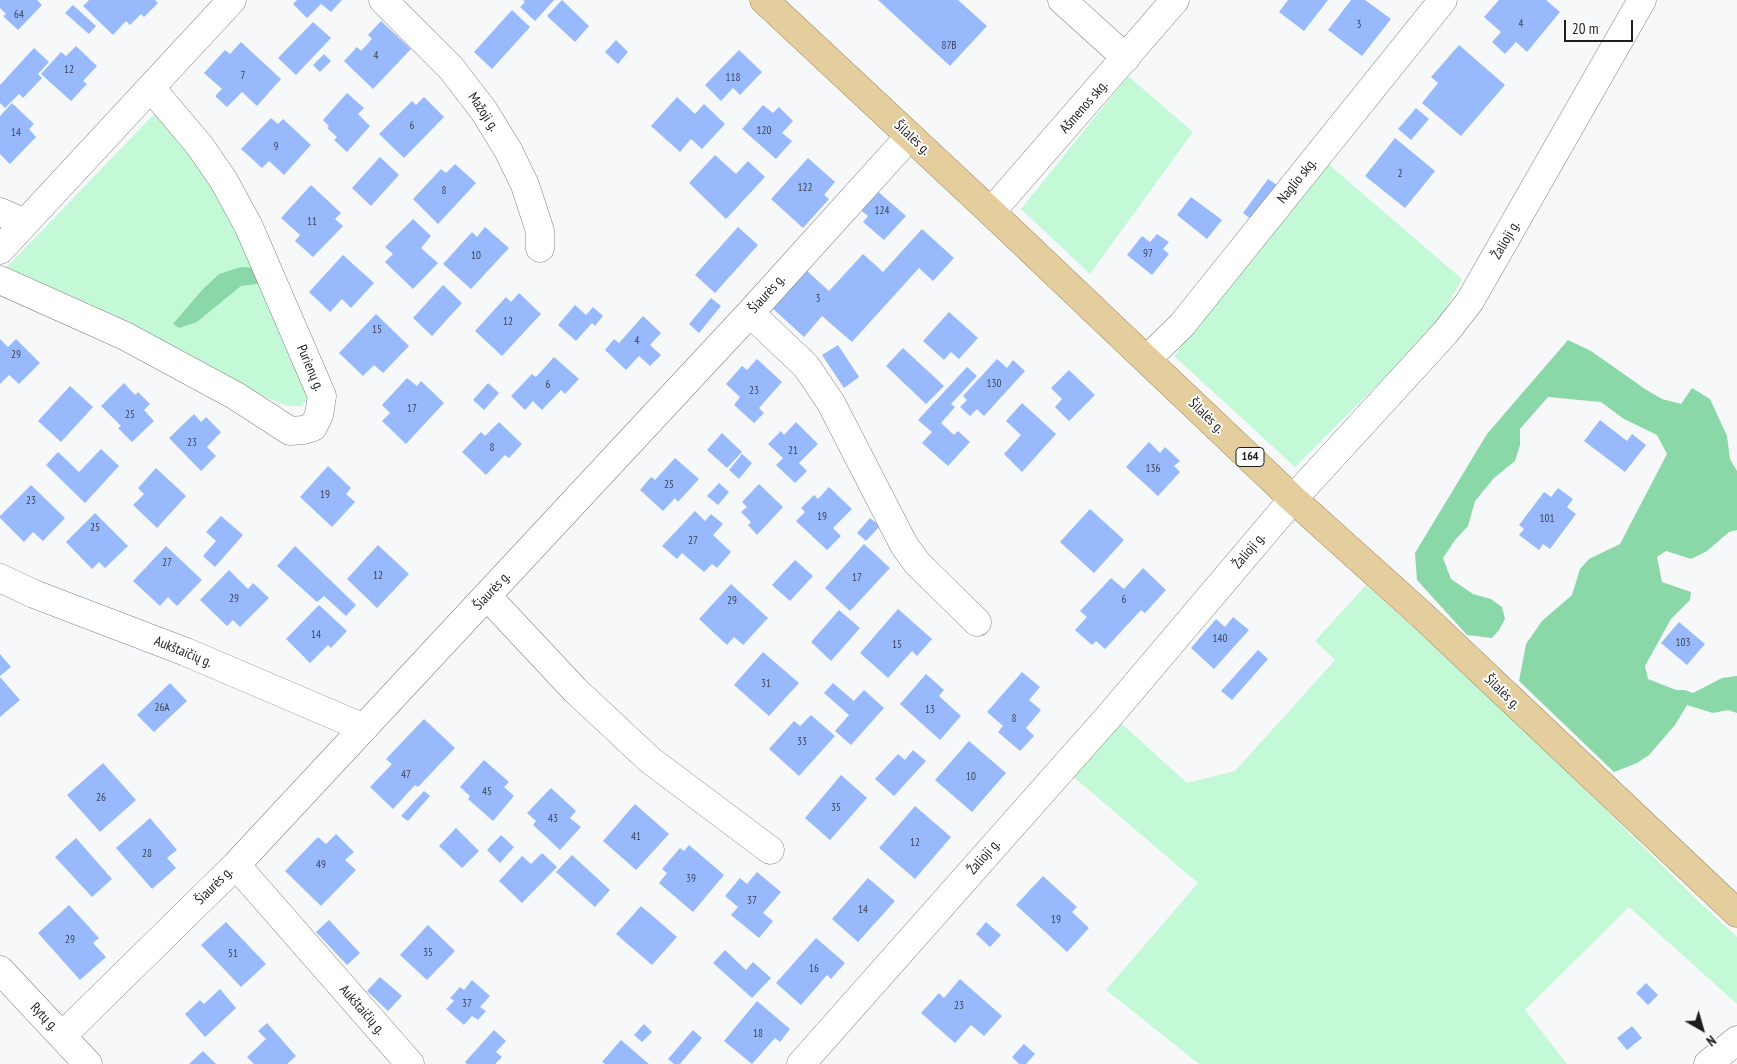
<!DOCTYPE html>
<meta charset="utf-8">
<style>
body{margin:0}
#map{position:relative;width:1737px;height:1064px;overflow:hidden;background:#f7f8fa;font-family:"PT Sans Narrow",sans-serif}
canvas{display:block}
.north{position:absolute;left:1677px;top:1004px;width:50px;height:50px;-webkit-text-stroke:4px #fff;paint-order:stroke;rotate:142deg;font-size:14px;font-weight:700;line-height:20px;text-align:center;color:#1d1d1e}
.north::after{content:'';display:block;margin:auto;width:18px;height:22px;background:#1d1d1e;clip-path:polygon(50% 0,100% 100%,50% 72%,0 100%)}
.scale{position:absolute;left:1564px;top:20px;width:69px;height:22px;box-sizing:border-box;border:2px solid #1d1d1e;border-top:0;padding-left:6px;font-size:15px;line-height:18px;white-space:nowrap;color:#1d1d1e;-webkit-text-stroke:4px #fff;paint-order:stroke}
</style>
<div id="map">
<canvas width="1737" height="1064"></canvas>
<div class="north">N</div>
<div class="scale">20 m</div>
</div>
<script>
const ctx = document.querySelector('canvas').getContext('2d');
ctx.lineJoin = 'round';
function paint(path, color) { ctx.fillStyle = color; ctx.fill(path, 'evenodd'); }
const toPath = rows => new Path2D(rows.map(r => 'M' + r).join(''));
function strokePath(path, color, width, dash) { ctx.strokeStyle = color; ctx.lineWidth = width; ctx.lineCap = dash ? 'butt' : 'round'; ctx.setLineDash(dash || []); ctx.stroke(path); }
function label(font, color, halo, rows, align = 'center') {
  ctx.font = font + ' "PT Sans Narrow",sans-serif'; ctx.lineWidth = 4; ctx.setLineDash([]); ctx.textBaseline = 'middle'; ctx.strokeStyle = halo; ctx.fillStyle = color; for (const [text, x, y, turn = 0] of rows) {
    ctx.save(); ctx.translate(x, y); ctx.rotate((+turn || 0) * Math.PI / 180); ctx.textAlign = isNaN(turn) ? turn : align; if (halo) ctx.strokeText(text, 0, 0); ctx.fillText(text, 0, 0); ctx.restore();
  }
}
paint(toPath([
 [1128,76,1193,132,1090,274,1021,209],
 [159,109,211,174,260,268,197,322,241,286,265,283,308,397,302,406,288,406,249,391,4,270],
 [1327,163,1462,279,1435,327,1295,467,1174,356],
 [1366,585,1498,703,1691,894,1737,937,1737,1004,1629,907,1525,1010,1567,1064,1199,1064,1106,990,1198,883,1063,768,1111,714,1187,783,1235,771,1335,660,1315,641]
]), '#c4f9d7');
paint(toPath([
 [241,267,260,268,265,283,241,286,197,322,179,328,173,324,202,290,219,274],
 [1568,340,1591,351,1645,389,1662,399,1681,404,1692,388,1710,399,1727,436,1730,459,1737,471,1737,530,1729,532,1707,551,1691,559,1666,551,1657,557,1662,582,1691,592,1690,600,1671,619,1645,666,1648,679,1676,690,1685,690,1693,693,1722,678,1737,676,1737,713,1728,710,1713,713,1687,705,1675,725,1649,755,1637,763,1614,772,1519,681,1526,644,1542,621,1572,595,1580,569,1589,559,1620,544,1667,454,1657,435,1624,419,1601,402,1548,397,1520,429,1520,445,1515,461,1494,478,1475,501,1468,526,1455,540,1443,558,1451,579,1473,594,1491,599,1502,607,1505,619,1499,630,1492,638,1467,635,1417,580,1415,553,1487,434]
]), '#8ad7a7');
paint(toPath([
 [0,0,37,0,42,5,18,30,3,16,6,14,0,8],
 [89,0,155,0,158,3,144,17,141,14,130,25,126,21,113,35,83,6],
 [297,0,342,0,331,12,321,4,307,18,293,4],
 [523,0,554,0,535,21,520,7,525,2],
 [562,0,589,26,575,42,547,16],
 [878,0,958,0,987,26,950,66],
 [1288,0,1328,0,1304,31,1279,12],
 [1351,0,1365,0,1391,19,1362,56,1328,30],
 [1499,0,1546,0,1560,12,1527,52,1516,42,1505,54,1492,42,1501,32,1484,17],
 [73,5,96,26,89,34,65,13],
 [512,10,530,27,492,69,474,52],
 [381,21,411,49,373,89,344,61,357,47,361,51,372,39,368,35],
 [313,22,331,38,296,75,278,58],
 [616,40,628,52,618,64,605,52],
 [241,42,281,79,257,106,242,92,227,107,215,96,222,89,204,73,225,50,230,54],
 [1459,45,1505,85,1461,136,1422,103,1438,83,1431,77],
 [76,46,97,66,83,81,87,84,71,101,41,74,61,52,66,56],
 [34,48,49,62,38,74,42,78,23,98,19,94,5,108,0,103,0,85],
 [739,50,762,72,740,95,733,88,721,101,705,85],
 [324,54,331,61,320,72,313,65],
 [347,93,364,108,358,114,370,126,347,152,334,140,337,137,327,128,329,126,323,120],
 [424,97,444,117,404,158,379,134,412,101,416,105],
 [677,97,695,114,704,104,725,124,702,149,691,139,680,152,651,126],
 [12,103,34,124,29,129,36,137,10,164,0,154,0,116],
 [763,105,773,113,779,107,793,121,782,133,792,141,776,159,742,129],
 [1416,108,1429,119,1411,140,1398,129],
 [271,118,278,124,283,119,311,145,284,175,269,161,262,168,241,149],
 [1395,138,1435,171,1405,208,1365,176],
 [715,155,736,174,748,161,765,177,726,219,689,183],
 [380,157,399,175,371,206,352,188],
 [808,158,835,182,824,195,829,199,803,228,771,199],
 [455,164,476,183,438,224,413,199,441,169,446,173],
 [1268,179,1280,187,1255,222,1243,213],
 [311,185,341,213,335,219,343,226,313,257,295,241,300,235,281,218],
 [874,188,906,216,884,240,863,222,868,216,857,207],
 [1191,197,1222,220,1207,239,1177,215],
 [413,219,431,236,421,248,438,263,413,289,385,262,393,254,385,247],
 [485,227,509,248,471,289,443,264,472,232,477,237],
 [738,227,758,245,715,293,695,275],
 [922,229,954,258,933,281,919,268,852,342,822,316,804,337,771,307,805,269,829,291,863,254,883,272],
 [1157,234,1169,242,1163,249,1169,254,1152,275,1127,255,1142,236,1150,242],
 [343,255,374,283,351,308,342,299,330,312,309,292],
 [443,285,462,303,432,336,413,318],
 [519,293,541,314,502,356,475,331,506,297,511,302],
 [711,298,721,306,699,333,689,324],
 [575,305,586,315,593,307,603,316,595,326,592,323,576,341,558,325],
 [949,312,978,338,959,359,951,352,944,360,923,341],
 [376,314,409,346,383,373,374,365,363,376,339,353],
 [643,316,661,333,650,345,661,355,650,366,639,356,626,370,605,350,614,339,619,343],
 [0,339,8,347,16,339,40,363,19,384,9,375,0,384],
 [838,345,859,377,844,388,822,355],
 [903,348,944,386,926,404,886,366],
 [554,357,579,379,565,394,561,390,542,410,533,401,525,410,511,396,532,374,536,377],
 [757,359,782,382,759,408,764,413,754,423,734,405,740,397,726,384,742,366,747,370],
 [997,359,1007,368,1013,360,1025,371,984,416,977,409,970,416,960,407,967,400,963,396],
 [967,367,977,376,951,404,955,407,941,423,954,435,958,431,970,442,948,466,922,443,932,432,918,420],
 [1069,370,1095,395,1069,421,1055,407,1062,399,1051,388],
 [407,378,417,386,421,381,444,403,406,444,382,421,390,413,382,405],
 [124,383,135,395,138,392,150,404,144,410,154,421,132,442,118,428,121,426,101,406],
 [488,383,499,393,484,410,473,400],
 [70,386,93,407,61,442,38,421],
 [1022,403,1056,434,1022,472,1004,454,1021,435,1006,421],
 [194,414,201,422,206,417,221,432,207,447,216,456,201,471,169,438],
 [1600,420,1627,441,1632,434,1646,445,1625,472,1584,441],
 [499,422,522,444,509,458,505,455,486,475,462,452,481,432,485,436],
 [796,422,818,444,799,463,807,471,795,483,776,465,783,458,768,444,781,431,784,435],
 [722,433,742,452,727,468,707,450],
 [1149,442,1160,453,1165,447,1180,461,1174,466,1180,472,1158,496,1126,467],
 [101,449,119,466,85,503,46,465,58,452,79,472],
 [742,454,752,463,739,479,729,470],
 [675,458,699,479,678,502,675,498,663,511,640,490,651,477,655,480],
 [328,466,351,488,346,494,355,502,332,527,300,497],
 [156,468,186,496,157,528,133,505,144,494,138,488],
 [719,483,729,492,718,505,707,496],
 [759,484,783,507,757,535,748,525,751,522,741,512,747,507,742,502],
 [31,485,65,518,43,541,33,532,24,542,0,518,0,516],
 [829,487,852,509,833,528,841,536,827,550,796,521,805,512,801,508,814,495,818,499],
 [1558,488,1573,499,1567,507,1576,514,1550,549,1543,544,1539,550,1519,535,1524,529,1519,525,1544,492,1551,497],
 [1090,509,1124,540,1094,573,1060,542],
 [695,511,705,521,711,514,723,524,713,535,731,552,717,568,712,564,704,572,682,553,677,559,662,546],
 [95,513,128,546,105,568,99,562,92,569,66,542],
 [221,516,243,535,215,567,203,556,216,541,206,532],
 [870,518,880,526,866,541,857,533],
 [864,544,890,568,850,611,825,588],
 [378,545,409,574,377,608,347,579],
 [166,546,202,580,177,606,168,597,160,606,133,581],
 [295,546,356,605,346,616,324,596,317,602,277,566],
 [795,560,813,576,790,601,772,585],
 [1143,568,1166,590,1145,613,1141,610,1105,649,1096,641,1092,645,1075,630,1087,617,1080,611,1111,578,1124,589],
 [229,570,248,589,253,583,269,598,240,627,233,620,227,626,200,600],
 [731,584,768,618,743,645,734,637,727,645,699,619],
 [319,605,347,631,331,648,328,645,310,663,286,639],
 [898,609,932,639,917,656,912,651,888,678,860,653],
 [839,610,860,628,831,661,811,642],
 [1233,617,1249,630,1214,669,1191,648,1216,619,1225,627],
 [1679,622,1705,644,1687,665,1661,643],
 [1258,650,1268,659,1232,700,1221,691],
 [763,652,799,683,769,716,734,685],
 [0,654,11,667,0,676],
 [1022,672,1040,687,1029,700,1041,710,1026,728,1034,736,1020,751,998,732,1003,726,987,712],
 [926,674,944,690,939,696,961,716,940,740,900,704],
 [0,677,20,700,0,717],
 [170,683,187,701,154,732,137,715],
 [833,683,854,701,864,690,884,708,851,745,835,731,849,715,824,693],
 [811,715,835,736,799,776,769,749,794,721,800,726],
 [424,719,455,748,418,787,415,785,393,809,370,787,392,764,386,759],
 [969,741,1006,773,972,812,935,780],
 [913,750,926,761,894,796,875,779,898,754,905,760],
 [484,760,509,782,504,787,514,796,493,821,468,799,470,796,460,787],
 [103,763,136,800,100,832,67,795],
 [841,775,867,798,830,840,805,818],
 [551,788,576,811,570,818,581,827,560,850,533,825,536,821,527,813],
 [424,791,430,796,408,821,401,816],
 [635,804,669,834,636,870,603,841],
 [915,806,951,837,915,879,879,848],
 [150,818,177,850,167,858,176,868,152,889,116,848],
 [456,828,479,851,462,868,439,846],
 [336,834,354,852,345,860,356,870,321,906,285,871,318,837,326,844],
 [501,835,514,847,500,863,487,850],
 [76,838,112,879,92,897,55,857],
 [689,845,724,875,693,912,659,883,667,873,662,869,680,848,684,851],
 [542,853,557,867,522,903,499,881,522,856,531,864],
 [572,855,610,890,595,907,556,872],
 [757,872,781,892,763,913,773,921,759,938,731,915,738,907,725,896,740,878,747,884],
 [1043,876,1077,907,1072,912,1089,928,1067,952,1016,905],
 [868,878,895,901,858,942,832,919],
 [69,905,99,938,93,943,106,957,80,980,38,933],
 [641,906,677,937,652,965,616,934],
 [329,920,360,953,347,965,316,932],
 [226,922,266,964,241,987,201,945],
 [986,922,1001,935,990,947,976,934],
 [428,925,455,951,427,980,400,955],
 [816,938,845,963,831,979,827,975,801,1005,776,983],
 [725,950,746,970,753,962,771,978,752,998,713,963],
 [380,977,402,996,388,1011,367,991],
 [960,979,1002,1016,984,1036,971,1025,955,1043,921,1013,939,993,944,998],
 [472,980,490,996,480,1007,486,1011,478,1020,472,1016,464,1025,446,1009,454,1001,450,998,460,987,464,990],
 [1646,983,1658,995,1648,1005,1636,993],
 [220,989,236,1008,205,1037,185,1014,200,1000,204,1004],
 [757,1001,790,1029,780,1042,775,1038,752,1064,724,1041],
 [267,1023,296,1056,287,1064,254,1064,247,1057,266,1039,258,1031],
 [644,1024,652,1032,642,1042,634,1035],
 [1632,1026,1642,1038,1627,1050,1617,1038],
 [494,1030,506,1041,496,1052,502,1057,495,1064,467,1064,465,1062],
 [693,1030,702,1038,680,1064,674,1064,668,1059],
 [621,1040,649,1064,605,1064,602,1062],
 [1024,1044,1035,1054,1026,1064,1019,1064,1012,1057],
 [203,1051,216,1064,189,1064]
]), '#98bafd');
const minor = toPath([
 [383,0,451,68,484,111,508,150,525,185,540,231,540,248],
 [1062,0,1126,58],
 [0,212,25,223],
 [991,212,1175,0],
 [0,250,232,0],
 [0,280,125,336,236,396,290,431,303,430,313,427,319,415,322,396,249,227,224,181,200,146,151,88],
 [750,313,806,366,831,403,904,545,917,563,977,622],
 [1147,359,1181,326,1443,0],
 [0,578,34,594,186,652,364,728],
 [487,596,575,690,650,760,770,850],
 [236,865,410,1064],
 [0,970,88,1064],
 [62,1036,236,865,750,313,910,136],
 [801,1064,1111,714,1293,499,1445,333,1470,301,1642,0],
 [1708,1064,1737,1040]
]);
const major = toPath([
 [764,0,991,212,1293,499,1423,616,1737,913]
]);
strokePath(minor, '#818283', 29);
strokePath(major, '#937b46', 29);
strokePath(minor, '#fff', 28);
strokePath(major, '#e4ce9d', 28);
label('11px', '#3c4456', null, [
 ["64",19,15],
 ["4",1521,24],
 ["3",1359,25],
 ["87B",949,46],
 ["4",376,56],
 ["12",69,70],
 ["7",243,76],
 ["118",733,78],
 ["6",412,126],
 ["120",764,131],
 ["14",16,133],
 ["9",276,147],
 ["2",1400,174],
 ["122",805,188],
 ["8",444,191],
 ["124",882,211],
 ["11",312,222],
 ["97",1148,254],
 ["10",476,256],
 ["3",818,299],
 ["12",508,322],
 ["15",377,330],
 ["4",637,341],
 ["29",16,355],
 ["130",994,384],
 ["6",548,385],
 ["23",754,391],
 ["17",412,409],
 ["25",130,415],
 ["23",192,443],
 ["8",492,448],
 ["21",793,451],
 ["136",1153,469],
 ["25",669,485],
 ["19",325,495],
 ["23",31,501],
 ["19",822,517],
 ["101",1547,519],
 ["25",95,528],
 ["27",693,541],
 ["27",167,563],
 ["12",378,576],
 ["17",857,578],
 ["29",234,599],
 ["6",1124,600],
 ["29",732,601],
 ["14",316,635],
 ["140",1220,639],
 ["103",1683,643],
 ["15",897,645],
 ["31",766,684],
 ["26A",162,708],
 ["13",930,710],
 ["8",1014,719],
 ["33",802,742],
 ["47",406,775],
 ["10",971,777],
 ["45",487,792],
 ["26",101,798],
 ["35",836,808],
 ["43",553,819],
 ["41",636,837],
 ["12",915,843],
 ["28",147,854],
 ["49",321,865],
 ["39",691,879],
 ["37",752,901],
 ["14",863,910],
 ["19",1056,920],
 ["29",70,940],
 ["35",428,953],
 ["51",233,954],
 ["16",814,969],
 ["37",467,1004],
 ["23",959,1006],
 ["18",758,1034]
]);
for (const [x, y, w] of [
 [1250,457,28]
]) { const box = new Path2D(); box.roundRect(x - w / 2, y - 9.5, w, 19, 4); ctx.fillStyle = '#fff'; ctx.fill(box); strokePath(box, '#1d1d1e', 1); }
label('bold 12px', '#1d1d1e', null, [
 ["164",1250,457]
]);
label('14px', '#1d1d1e', '#fff', [
 ["Ašmenos skg.",1084,107,-49],
 ["Mažoji g.",483,112,56],
 ["Šilalės g.",912,138,43],
 ["Naglio skg.",1297,181,-51],
 ["Žalioji g.",1506,240,-60],
 ["Šiaurės g.",767,294,-48],
 ["Purienų g.",310,368,67],
 ["Šilalės g.",1206,416,44],
 ["Žalioji g.",1249,551,-50],
 ["Šiaurės g.",492,591,-47],
 ["Aukštaičių g.",183,652,22],
 ["Šilalės g.",1502,692,44],
 ["Žalioji g.",984,857,-49],
 ["Šiaurės g.",214,886,-45],
 ["Aukštaičių g.",362,1010,49],
 ["Rytų g.",44,1017,46]
]);
</script>
